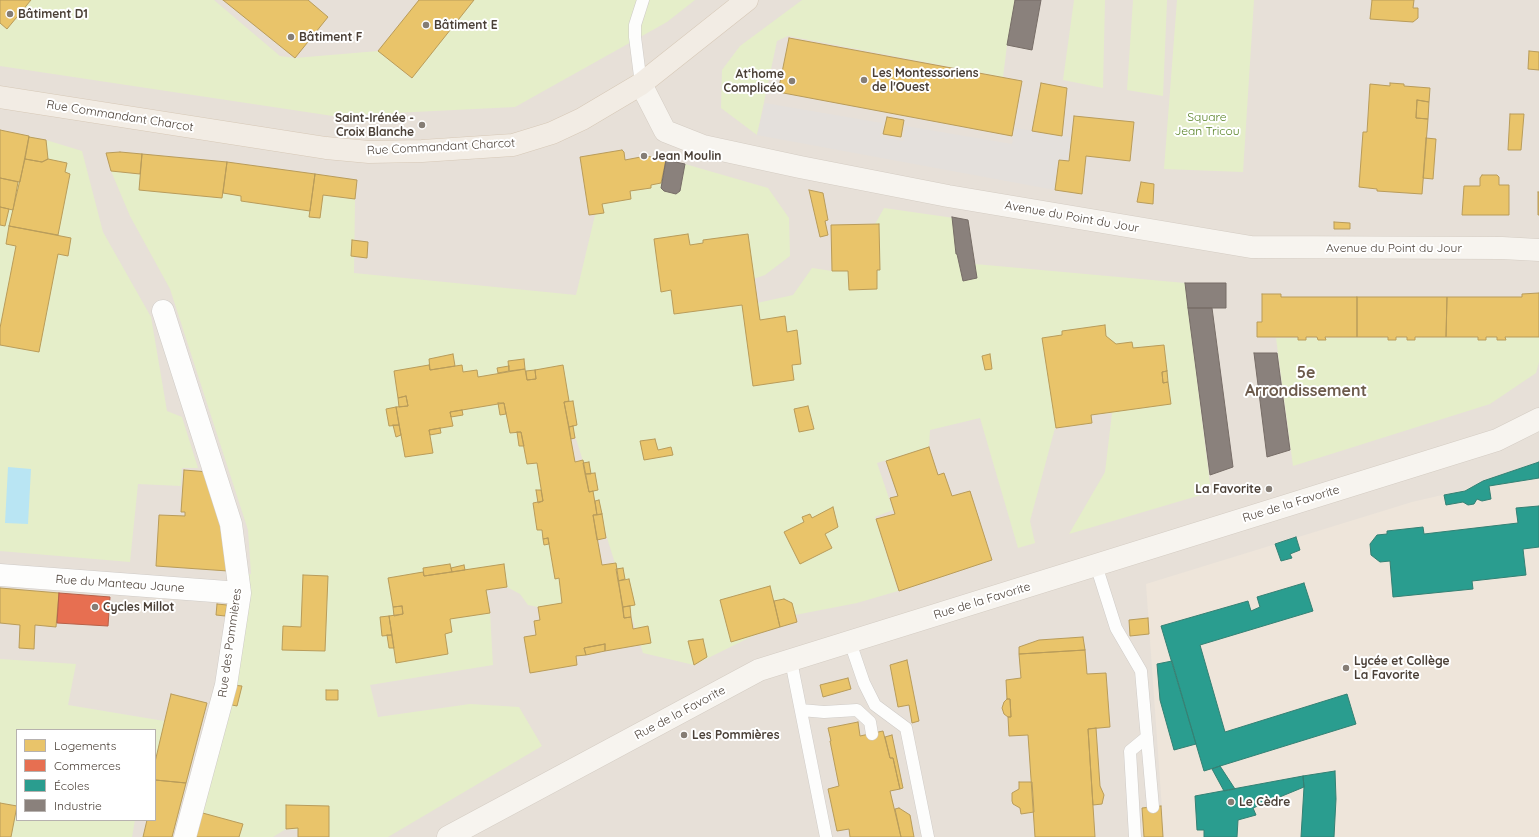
<!DOCTYPE html>
<meta charset="utf-8">
<style>
body{margin:0}
#map{position:relative;width:1539px;height:837px;overflow:hidden;background:#f2efeb;font-family:Quicksand,sans-serif}
canvas{display:block}
.legend{position:absolute;left:16px;top:729px;width:140px;height:92px;box-sizing:border-box;background:#fff;border:1px solid #b7b2af;margin:0;padding:5px 7px;list-style:none;font-size:12px;color:#4a3f36}
.legend li{display:flex;align-items:center;gap:8px;height:20px}
.legend b{width:20px;border:1px solid #b7b2af}
</style>
<div id="map">
<canvas width="1539" height="837"></canvas>
<ul class="legend">
<li><b style="height:11px;background:#e9c46a"></b>Logements</li>
<li><b style="height:11px;background:#e76f51"></b>Commerces</li>
<li><b style="height:11px;background:#2a9d8f"></b>Écoles</li>
<li><b style="height:11px;background:#8a817c"></b>Industrie</li>
</ul>
</div>
<script>
const ctx = document.querySelector('canvas').getContext('2d');
ctx.lineJoin = 'round';
function paint(path, color) { ctx.fillStyle = color; ctx.fill(path, 'evenodd'); }
const toPath = rows => new Path2D(rows.map(r => 'M' + r).join(''));
function strokePath(path, color, width, dash) { ctx.strokeStyle = color; ctx.lineWidth = width; ctx.lineCap = dash ? 'butt' : 'round'; ctx.setLineDash(dash || []); ctx.stroke(path); }
function label(font, color, halo, rows, align = 'center') {
  ctx.font = font + ' Quicksand,sans-serif'; ctx.lineWidth = 4; ctx.setLineDash([]); ctx.textBaseline = 'middle'; ctx.strokeStyle = halo; ctx.fillStyle = color; for (const [text, x, y, turn = 0] of rows) {
    ctx.save(); ctx.translate(x, y); ctx.rotate((+turn || 0) * Math.PI / 180); ctx.textAlign = isNaN(turn) ? turn : align; if (halo) ctx.strokeText(text, 0, 0); ctx.fillText(text, 0, 0); ctx.restore();
  }
}
paint(toPath([
 [0,0,1539,0,1539,837,0,837],
 [17,730,155,730,155,820,17,820]
]), '#e7e0d8');
paint(toPath([
 [1539,462,1539,837,1164,837,1146,584,1412,502,1464,490,1483,481]
]), '#eee5da');
paint(toPath([
 [31,0,214,0,280,56,295,58,378,51,411,78,474,0,695,0,667,22,515,107,333,116,0,66,0,23,7,29],
 [802,0,1015,0,1007,45,1003,77,788,36,777,41,757,135,721,108,722,70,740,46],
 [1074,0,1105,0,1103,88,1063,80],
 [1133,0,1167,0,1163,96,1127,90],
 [1177,0,1254,0,1243,172,1164,169],
 [0,130,46,140,82,151,103,232,151,317,167,411,182,417,198,468,182,468,181,486,138,484,130,562,0,551],
 [685,164,768,188,789,218,790,256,765,275,736,285,757,303,793,295,812,268,832,271,865,242,884,208,968,220,975,264,1185,283,1211,492,1069,534,1105,472,1112,413,1091,415,1092,423,1055,428,1030,521,1035,543,1018,548,980,418,930,430,929,447,877,463,893,510,875,517,898,591,857,603,795,615,694,665,643,653,557,378,562,603,538,607,528,605,520,594,507,587,487,590,490,613,493,665,370,685,378,717,470,704,519,707,542,746,388,837,325,837,323,832,286,829,273,837,185,837,239,575,251,574,248,530,170,289,130,216,111,171,355,199,354,273,576,295,600,194,649,167],
 [1539,337,1539,362,1536,373,1490,404,1293,466,1276,338],
 [0,659,76,664,68,705,164,721,155,781,155,730,17,730,17,820,135,820,132,837,0,837]
]), '#e5eec9');
paint(toPath([
 [765,103,882,123,880,137,903,141,906,126,1012,144,1015,128,1071,137,1069,161,1059,160,1055,190,757,135]
]), '#e4e0dc');
paint(toPath([
 [8,467,31,469,28,524,5,523]
]), '#b9e5f3');
const homes = toPath([
 [0,0,31,0,7,29,0,23,0,0],
 [223,0,308,0,328,17,295,58,223,0],
 [419,0,474,0,412,78,378,51,419,0],
 [1372,0,1414,0,1413,8,1418,8,1418,18,1413,22,1370,19,1372,0],
 [789,38,1022,81,1012,136,778,92,789,38],
 [1529,51,1539,52,1539,70,1528,69,1529,51],
 [1041,83,1067,88,1062,136,1032,131,1041,83],
 [1390,83,1404,84,1404,86,1430,88,1429,102,1417,100,1416,118,1428,119,1422,194,1377,191,1377,189,1359,187,1363,132,1367,132,1370,84,1390,86,1390,83],
 [1417,100,1429,102,1428,119,1416,118,1417,100],
 [1510,114,1524,114,1521,150,1508,150,1510,114],
 [1074,116,1134,122,1130,161,1086,156,1082,194,1055,190,1059,160,1069,161,1074,116],
 [887,117,904,120,901,137,883,134,887,117],
 [0,130,29,136,20,182,0,178,0,130],
 [29,137,46,140,48,159,42,162,25,159,29,137],
 [1426,138,1436,139,1433,179,1423,178,1426,138],
 [622,150,624,152,625,160,646,156,666,160,661,183,651,185,651,188,630,191,631,199,602,204,604,213,589,215,580,157,622,150],
 [120,152,142,154,140,174,111,171,106,153,120,152],
 [142,154,227,162,222,198,139,190,142,154],
 [25,159,42,162,48,159,67,163,65,172,70,174,58,235,9,226,25,159],
 [227,162,315,174,310,211,241,201,241,196,223,193,227,162],
 [315,174,357,180,355,199,323,195,320,218,309,217,315,174],
 [1482,175,1497,175,1499,177,1499,185,1509,185,1509,215,1462,215,1464,186,1480,186,1480,178,1482,175],
 [0,178,18,182,13,210,0,207,0,178],
 [1141,182,1154,184,1153,204,1137,202,1141,182],
 [809,190,823,193,828,220,825,221,828,235,820,237,809,190],
 [1538,192,1539,192,1539,215,1538,215,1538,192],
 [0,207,9,209,5,226,0,225,0,207],
 [1334,222,1350,223,1350,229,1334,229,1334,222],
 [879,224,880,270,877,270,877,289,849,290,848,271,832,271,831,225,879,224],
 [9,226,71,238,68,256,58,254,39,352,0,345,0,328,16,246,6,244,9,226],
 [688,234,690,245,703,243,703,240,748,234,760,320,785,316,787,332,797,330,801,364,792,365,794,380,753,386,742,305,674,314,671,290,661,292,654,239,688,234],
 [352,240,368,242,367,258,351,256,352,240],
 [1539,293,1539,337,1505,337,1506,340,1497,340,1497,337,1486,337,1486,340,1478,340,1478,337,1446,337,1447,297,1522,297,1522,294,1539,293],
 [1262,294,1281,294,1281,297,1357,297,1357,337,1325,337,1326,340,1318,340,1317,337,1306,337,1306,340,1298,340,1298,337,1257,337,1257,322,1262,322,1262,294],
 [1357,297,1447,297,1446,337,1415,337,1415,340,1407,340,1407,337,1396,337,1396,340,1388,340,1388,337,1357,337,1357,297],
 [1105,325,1106,336,1116,344,1132,342,1133,348,1164,345,1167,371,1162,372,1163,383,1168,382,1171,404,1091,415,1092,423,1056,428,1042,338,1062,335,1062,331,1105,325],
 [453,354,455,366,430,370,429,359,453,354],
 [990,354,992,369,985,370,982,356,990,354],
 [524,359,525,369,509,371,508,361,524,359],
 [429,365,430,370,462,365,463,372,477,370,478,377,525,369,527,380,536,379,535,370,563,365,569,401,564,402,575,462,583,460,589,492,593,491,597,515,593,515,602,565,616,563,624,618,631,617,633,629,648,626,651,643,605,651,605,644,584,648,586,655,576,656,577,665,530,673,524,637,536,635,534,621,540,620,538,607,562,603,559,578,555,579,548,538,543,539,542,530,537,530,533,503,543,501,537,463,527,464,521,432,510,433,504,403,450,412,453,426,429,430,433,453,405,457,396,407,408,406,406,396,398,398,394,371,429,365],
 [509,366,509,371,498,373,497,368,509,366],
 [535,370,536,379,527,380,526,371,535,370],
 [1167,371,1168,382,1163,383,1162,372,1167,371],
 [406,396,408,406,399,407,398,398,406,396],
 [573,401,577,425,569,427,564,402,573,401],
 [498,403,504,403,506,414,500,415,498,403],
 [808,406,814,429,799,432,794,409,808,406],
 [396,407,399,425,389,426,386,409,396,407],
 [462,410,463,415,451,417,450,412,462,410],
 [393,425,399,425,401,435,396,437,393,425],
 [573,426,575,438,571,439,569,427,573,426],
 [440,428,441,433,430,435,429,430,440,428],
 [517,432,521,432,524,446,519,446,517,432],
 [655,439,658,450,671,447,673,455,644,460,640,441,655,439],
 [929,447,938,475,944,473,952,496,970,491,992,560,899,591,876,519,895,514,890,498,898,496,886,461,929,447],
 [589,462,591,474,585,474,583,463,589,462],
 [184,470,209,472,225,523,228,571,156,566,159,515,185,516,185,512,181,512,184,470],
 [595,473,598,490,589,492,585,474,595,473],
 [536,490,541,490,543,501,538,503,536,490],
 [599,500,602,514,597,515,595,501,599,500],
 [833,507,838,527,825,534,832,548,800,564,784,532,804,522,802,517,810,514,812,518,833,507],
 [602,514,606,538,597,540,593,515,602,514],
 [548,538,549,544,544,545,543,539,548,538],
 [450,564,452,572,424,576,423,568,450,564],
 [504,564,507,587,486,590,490,613,450,619,452,632,445,634,448,654,396,663,389,616,403,614,402,606,393,607,388,578,423,572,424,576,504,564],
 [464,565,465,570,452,572,451,568,464,565],
 [623,568,625,579,618,581,616,569,623,568],
 [303,575,328,576,325,651,282,650,283,626,301,627,303,575],
 [629,579,635,605,623,607,618,581,629,579],
 [770,586,780,627,731,642,720,600,770,586],
 [0,588,59,593,56,627,35,625,34,649,19,648,20,625,0,623,0,588],
 [784,599,792,603,797,622,780,627,774,601,784,599],
 [217,604,227,605,225,616,216,615,217,604],
 [402,606,403,614,394,616,393,607,402,606],
 [630,606,631,617,624,618,623,607,630,606],
 [389,616,392,635,382,636,380,617,389,616],
 [1148,618,1149,634,1130,636,1129,620,1148,618],
 [387,635,392,635,394,648,389,648,387,635],
 [1083,637,1085,650,1019,654,1019,647,1039,640,1083,637],
 [703,639,707,657,694,665,688,641,703,639],
 [605,644,605,651,586,655,584,648,605,644],
 [1085,650,1087,674,1106,673,1110,727,1088,729,1095,837,1035,837,1028,735,1009,736,1008,717,1011,717,1010,699,1007,699,1006,680,1021,678,1019,654,1085,650],
 [907,660,919,721,912,723,909,705,898,707,890,665,907,660],
 [848,678,851,689,823,697,820,685,848,678],
 [232,685,242,686,237,706,227,704,232,685],
 [326,690,338,690,338,700,326,700,326,690],
 [171,694,207,703,186,783,155,780,155,762,171,694],
 [1007,699,1010,699,1011,717,1008,717,1004,714,1002,708,1004,702,1007,699],
 [858,722,860,736,883,731,890,758,893,758,900,789,890,791,901,837,850,837,849,829,837,831,828,789,839,786,830,741,831,741,828,728,858,722],
 [1096,728,1100,786,1104,795,1102,804,1093,805,1088,729,1096,728],
 [892,735,903,788,900,789,893,758,890,758,885,737,892,735],
 [155,780,186,783,172,837,143,837,147,820,155,820,155,780],
 [1019,782,1032,782,1034,812,1021,814,1020,808,1013,804,1012,801,1012,793,1019,789,1019,782],
 [0,803,17,806,11,837,0,837,0,803],
 [286,805,329,806,329,837,298,837,298,828,286,829,286,805],
 [1161,806,1163,837,1144,837,1142,808,1161,806],
 [899,808,910,815,914,837,901,837,895,809,899,808],
 [199,812,243,824,239,837,193,837,199,812]
]);
paint(homes, '#e9c46a');
strokePath(homes, '#b99c5a', 1);
const shops = toPath([
 [59,593,110,597,108,626,57,623,59,593]
]);
paint(shops, '#e76f51');
strokePath(shops, '#b86149', 1);
const schools = toPath([
 [1539,462,1539,478,1489,486,1491,499,1482,501,1477,499,1474,504,1468,505,1463,502,1446,505,1444,495,1465,491,1483,481,1539,462],
 [1539,506,1539,547,1523,549,1526,575,1472,581,1473,589,1393,597,1390,561,1380,562,1371,555,1370,544,1377,535,1387,534,1387,531,1423,527,1424,534,1518,523,1516,508,1539,506],
 [1296,537,1300,550,1290,554,1292,558,1281,561,1275,544,1296,537],
 [1304,583,1313,611,1200,645,1225,732,1347,694,1356,724,1204,771,1161,626,1248,601,1251,611,1260,607,1257,597,1304,583],
 [1172,661,1196,744,1174,750,1160,700,1157,664,1172,661],
 [1220,766,1235,789,1224,791,1212,769,1220,766],
 [1335,771,1336,799,1334,837,1301,837,1304,787,1303,776,1335,771],
 [1303,776,1304,787,1253,808,1256,815,1238,820,1237,837,1204,837,1204,830,1197,830,1195,796,1303,776]
]);
paint(schools, '#2a9d8f');
strokePath(schools, '#348174', 1);
const industry = toPath([
 [1015,0,1041,0,1032,50,1007,45,1015,0],
 [666,160,685,164,680,191,676,194,664,191,661,188,666,160],
 [952,217,968,220,977,278,963,281,957,254,956,254,952,217],
 [1185,283,1226,283,1226,308,1188,308,1185,283],
 [1188,308,1212,308,1233,467,1210,475,1188,308],
 [1254,353,1277,353,1290,450,1267,457,1254,353]
]);
paint(industry, '#8a817c');
strokePath(industry, '#776d67', 1);
const lane = toPath([
 [641,84,635,37,635,25,643,0],
 [1096,565,1116,628,1141,671,1153,807],
 [850,642,864,683,875,705,906,728,928,837],
 [791,661,826,837],
 [801,710,824,712,857,710,870,722,872,734],
 [1135,837,1130,751,1147,737]
]);
const street = toPath([
 [163,311,231,524,240,593,226,685,185,837],
 [0,575,240,593]
]);
const secondary = toPath([
 [641,84,665,131,703,146,800,167,948,196,1251,247,1502,248,1539,250],
 [448,837,759,670,1497,440,1539,419]
]);
const primary = toPath([
 [0,97,326,148,369,152,422,151,513,145,552,133,582,119,641,84,747,0]
]);
strokePath(lane, '#cfcbc7', 13);
strokePath(street, '#cfcbc7', 23);
strokePath(secondary, '#d4ccc3', 23);
strokePath(primary, '#d6c8b7', 23);
strokePath(lane, '#fdfdfc', 12);
strokePath(street, '#fdfdfc', 22);
strokePath(secondary, '#f7f4ef', 22);
strokePath(primary, '#f2ece4', 22);
for (const [x, y, r, color] of [
 [10,14,4,"#857d75"],
 [426,25,4,"#857d75"],
 [291,37,4,"#857d75"],
 [864,80,4,"#857d75"],
 [792,81,4,"#857d75"],
 [422,125,4,"#857d75"],
 [644,156,4,"#857d75"],
 [1269,489,4,"#857d75"],
 [95,607,4,"#857d75"],
 [1346,668,4,"#857d75"],
 [684,735,4,"#857d75"],
 [1231,802,4,"#857d75"]
]) { const dot = new Path2D(); dot.arc(x, y, r, 0, 2 * Math.PI); ctx.fillStyle = color; ctx.fill(dot); strokePath(dot, '#fff', 1.5); }
label('bold 12px', '#4a3f36', '#fff', [
 ["Bâtiment D1",18,14],
 ["Bâtiment E",434,25],
 ["Bâtiment F",299,37],
 ["Les Montessoriens",872,73],
 ["de l'Ouest",872,87],
 ["At‘home",784,74,"right"],
 ["Complicéo",784,88,"right"],
 ["Saint-Irénée -",414,118,"right"],
 ["Croix Blanche",414,132,"right"],
 ["Jean Moulin",652,156],
 ["La Favorite",1261,489,"right"],
 ["Cycles Millot",103,607],
 ["Lycée et Collège",1354,661],
 ["La Favorite",1354,675],
 ["Les Pommières",692,735],
 ["Le Cèdre",1239,802]
], 'left');
label('12px', '#4a3f36', '#fff', [
 ["Rue Commandant Charcot",120,116,9],
 ["Rue Commandant Charcot",441,147,-3],
 ["Avenue du Point du Jour",1072,217,10],
 ["Avenue du Point du Jour",1394,248],
 ["Rue de la Favorite",1291,504,-17],
 ["Rue du Manteau Jaune",120,584,4],
 ["Rue de la Favorite",982,601,-17],
 ["Rue des Pommières",230,643,-82],
 ["Rue de la Favorite",680,713,-28]
]);
label('12px', '#568124', '#fff', [
 ["Square",1207,117],
 ["Jean Tricou",1207,131]
]);
label('bold 16px', '#6d5b4c', '#fff', [
 ["5e",1306,373],
 ["Arrondissement",1306,391]
]);
</script>
